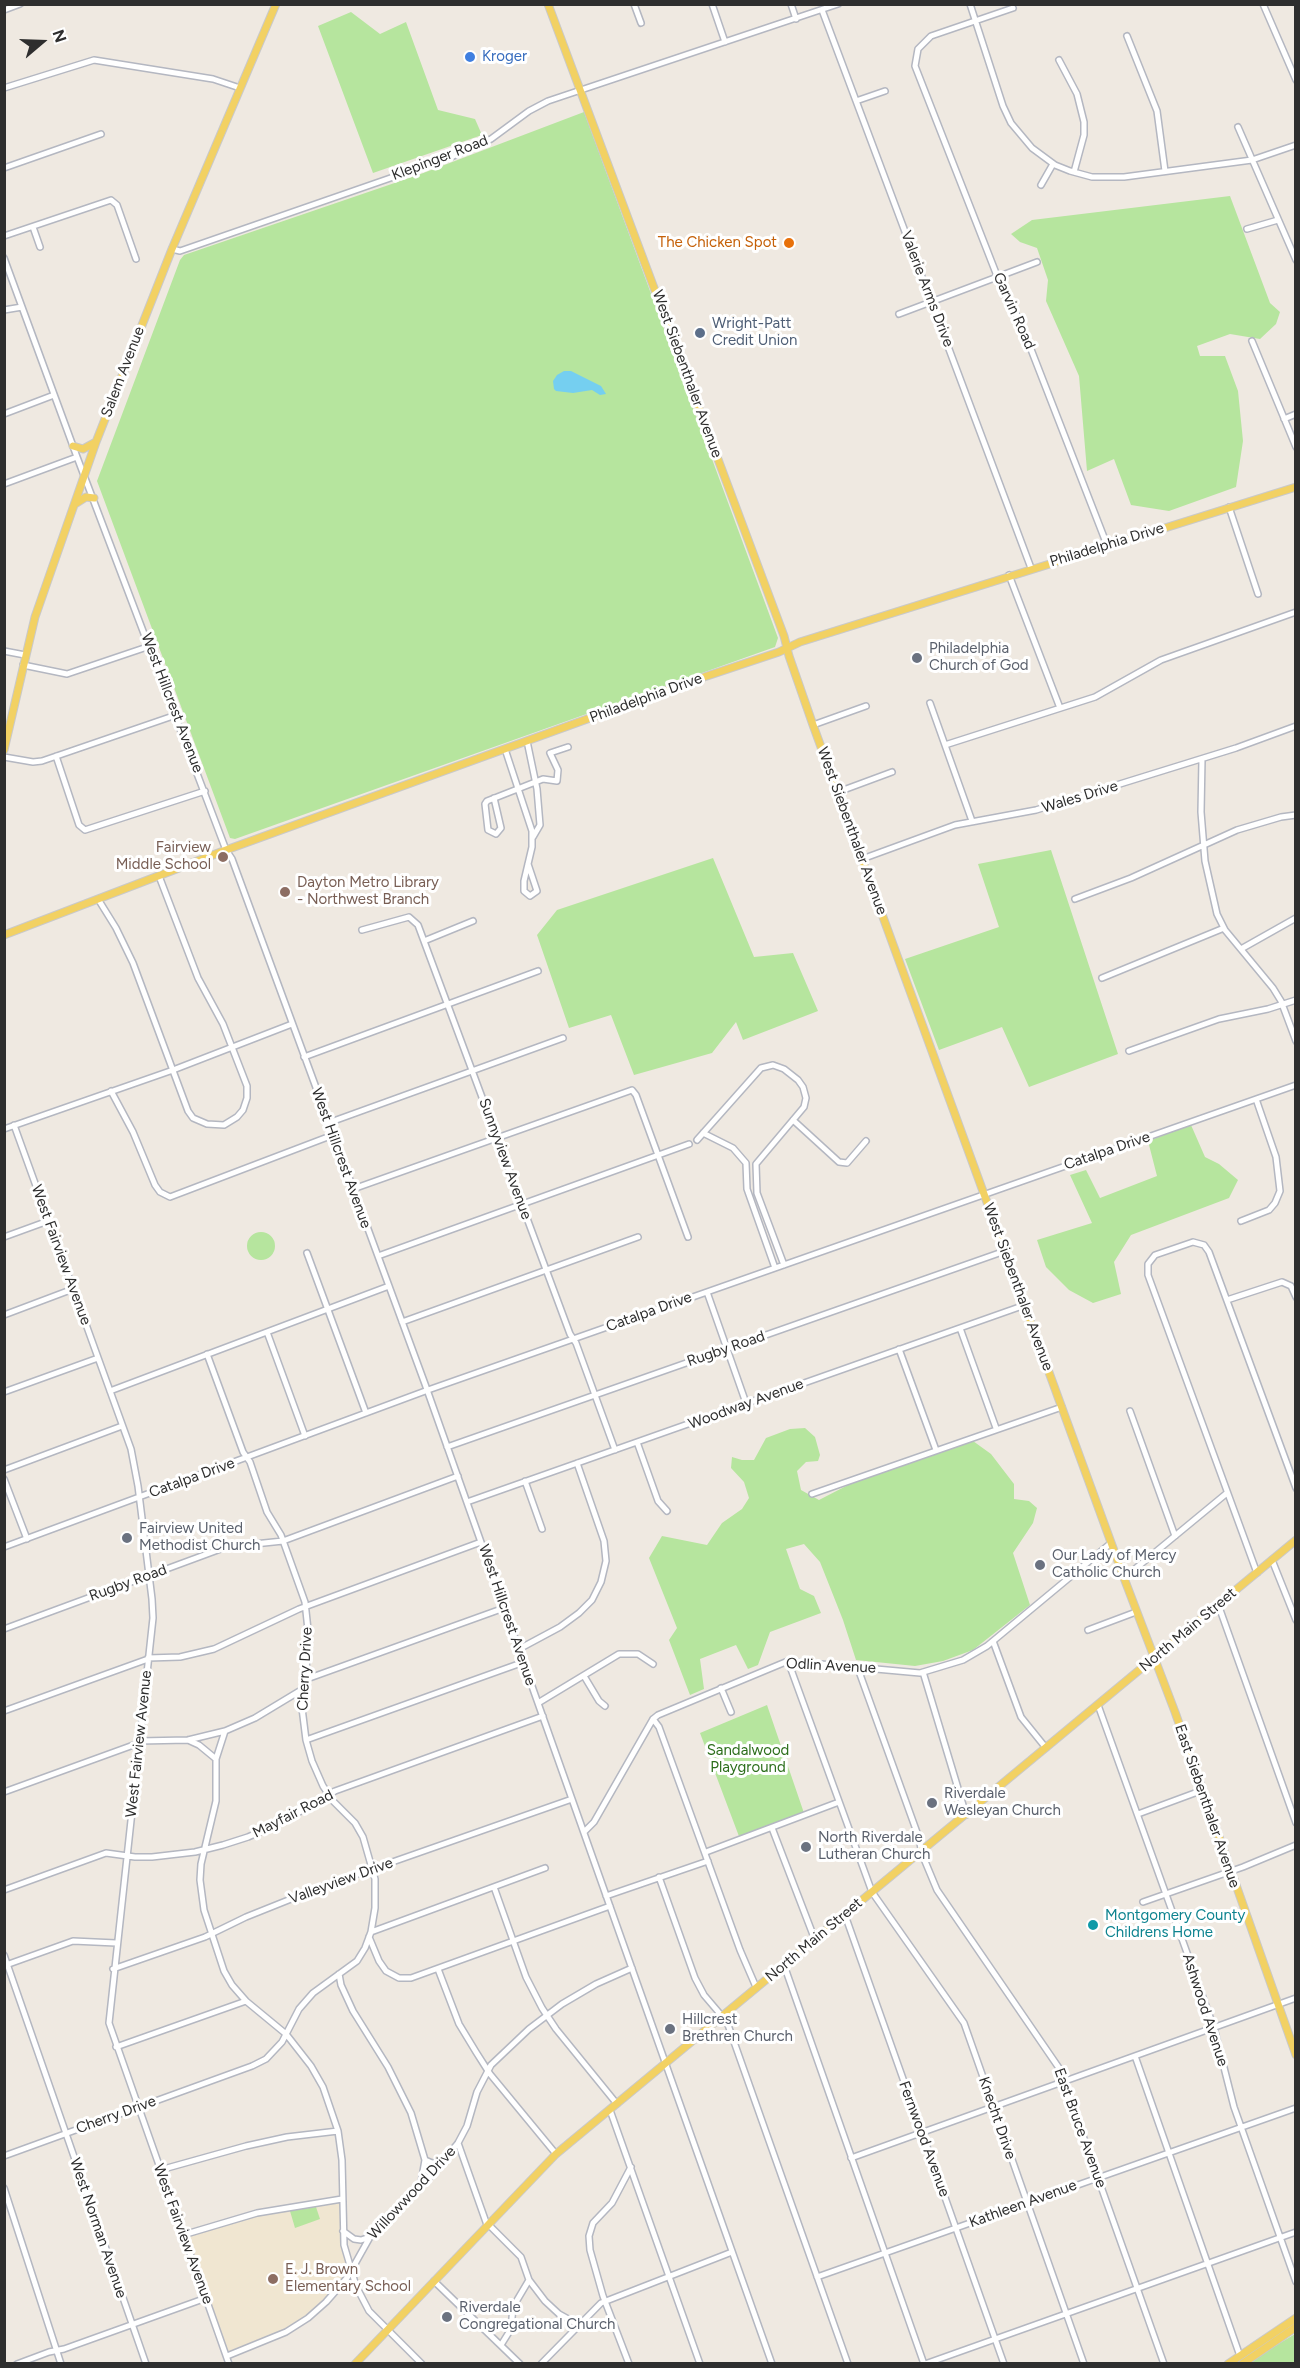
<!DOCTYPE html>
<style>
body{margin:0}
#map{position:relative;width:1300px;height:2368px;overflow:hidden;background:#efe9e1;font-family:Figtree,sans-serif}
canvas{display:block}
.frame{position:absolute;inset:0;border:6px solid #2e2e2e;pointer-events:none}
.north{position:absolute;left:12px;top:12px;width:60px;height:60px;-webkit-text-stroke:4px #fff;paint-order:stroke;rotate:71deg;font-size:16px;font-weight:700;line-height:24px;text-align:center;color:#2e2e2e}
.north::after{content:'';display:block;margin:auto;width:21px;height:27px;background:#2e2e2e;clip-path:polygon(50% 0,100% 100%,50% 72%,0 100%)}
</style>
<div id="map">
<canvas width="1300" height="2368"></canvas>
<div class="frame"></div>
<div class="north">N</div>
</div>
<script>
const ctx = document.querySelector('canvas').getContext('2d');
ctx.lineJoin = 'round';
function paint(path, color) { ctx.fillStyle = color; ctx.fill(path, 'evenodd'); }
const toPath = rows => new Path2D(rows.map(r => 'M' + r).join(''));
function strokePath(path, color, width, dash) { ctx.strokeStyle = color; ctx.lineWidth = width; ctx.lineCap = dash ? 'butt' : 'round'; ctx.setLineDash(dash || []); ctx.stroke(path); }
function label(font, color, halo, rows, align = 'center') {
  ctx.font = font + ' Figtree,sans-serif'; ctx.lineWidth = 6; ctx.setLineDash([]); ctx.textBaseline = 'middle'; ctx.strokeStyle = halo; ctx.fillStyle = color; for (const [text, x, y, turn = 0] of rows) {
    ctx.save(); ctx.translate(x, y); ctx.rotate((+turn || 0) * Math.PI / 180); ctx.textAlign = isNaN(turn) ? turn : align; if (halo) ctx.strokeText(text, 0, 0); ctx.fillText(text, 0, 0); ctx.restore();
  }
}
paint(toPath([
 [342,2199,342,2226,351,2271,335,2293,299,2324,227,2356,183,2235,230,2220]
]), '#f0e6d1');
paint(toPath([
 [351,12,380,34,406,22,438,110,475,119,482,135,373,173,318,26],
 [584,112,778,638,775,647,235,839,230,838,97,481,180,260,184,255,418,175],
 [1230,196,1270,303,1280,312,1276,324,1260,339,1230,334,1197,346,1200,356,1225,356,1238,391,1243,441,1236,487,1169,511,1131,505,1114,459,1087,471,1079,376,1046,301,1048,280,1037,248,1020,242,1011,234,1032,220],
 [1051,850,1118,1054,1029,1087,1002,1027,939,1050,905,959,999,927,978,864],
 [713,858,754,957,793,953,818,1011,743,1040,736,1022,712,1053,634,1075,611,1015,569,1028,537,935,557,910],
 [1191,1125,1205,1157,1219,1164,1238,1180,1229,1198,1131,1235,1114,1262,1121,1294,1093,1303,1069,1290,1046,1267,1037,1240,1092,1223,1070,1175,1086,1170,1100,1198,1157,1176,1148,1141],
 '247 1246a14 14 0 1 1 28 0a14 14 0 1 1-28 0Z',
 [805,1428,815,1437,820,1455,818,1461,806,1462,797,1471,801,1490,819,1500,850,1484,973,1441,991,1454,1014,1484,1014,1499,1029,1501,1037,1508,1033,1523,1013,1553,1030,1605,973,1650,943,1661,915,1666,856,1660,843,1620,820,1562,804,1544,786,1549,800,1589,814,1596,821,1613,770,1632,758,1665,748,1669,736,1645,700,1659,704,1689,690,1695,669,1640,677,1628,649,1558,662,1536,707,1545,722,1523,742,1509,749,1498,744,1482,731,1468,732,1457,742,1460,754,1460,766,1438,790,1429],
 [767,1705,805,1816,740,1839,700,1733],
 [316,2207,320,2219,295,2228,290,2211],
 [1295,2334,1295,2363,1247,2363]
]), '#b6e59e');
paint(toPath([
 [564,371,571,371,601,386,606,394,600,395,592,390,573,393,556,391,554,389,553,381,557,375]
]), '#75cff0');
const minor = toPath([
 [634,4,641,23],
 [712,4,725,42],
 [791,4,796,19],
 [970,4,1003,106,1011,123,1032,148,1055,165,1070,171,1092,177,1124,177,1252,160,1296,145],
 [1263,4,1296,80],
 [1013,8,931,36,918,49,915,66,1003,291,1020,321,1107,545],
 [4,10,20,4],
 [822,10,1031,568],
 [1127,36,1157,111,1165,171],
 [1059,60,1077,94,1084,122,1084,135,1074,172],
 [4,88,94,60,213,79,240,88],
 [856,101,885,91],
 [1238,127,1296,260],
 [4,168,101,134],
 [1041,185,1053,164],
 [33,227,40,247],
 [1247,229,1278,220],
 [4,236,111,200,117,205,136,259],
 [172,249,180,251,451,157,491,139,529,111,548,101,838,4],
 [4,258,77,457,226,850,232,859,425,1384,772,2364],
 [4,310,22,307],
 [899,314,1037,262],
 [1252,341,1296,447],
 [4,414,54,395],
 [1284,419,1296,414],
 [4,484,77,457],
 [1229,507,1258,594],
 [1009,575,1060,708],
 [4,651,25,655],
 [23,665,67,674,150,646],
 [930,703,972,821],
 [813,725,866,706],
 [527,741,537,789,540,825,533,837],
 [945,745,1095,697,1161,660,1296,612],
 [505,749,532,831,532,847,524,881,524,891,530,896,537,891,528,864],
 [56,756,79,825,85,830,205,791],
 [4,757,33,762,42,761,176,715],
 [1202,759,1201,812,1205,861,1217,914,1225,930,1273,988,1281,1001,1296,1041],
 [838,792,892,772],
 [494,798,501,828,496,834,488,830,485,804,487,801,543,779,557,781,558,770,550,753,568,747],
 [862,859,955,825,1036,810,1236,748,1296,726],
 [98,899,116,928,133,963,188,1111,193,1118,207,1124,224,1125,237,1117,243,1110,247,1098,247,1086,223,1024,198,978,159,876],
 [1075,899,1131,878,1237,830,1281,817,1296,815],
 [362,930,409,917,418,925,570,1334,576,1343,615,1450],
 [424,941,473,921],
 [1241,949,1296,918],
 [1102,978,1224,928],
 [1129,1051,1219,1019,1268,1009,1296,1000],
 [304,1057,538,971],
 [111,1091,133,1132,155,1185,160,1192,170,1197,333,1135],
 [793,1120,839,1162,847,1163,866,1141],
 [328,1123,563,1038],
 [14,1125,131,1449,138,1486,152,1599,153,1618,109,2023,229,2364],
 [4,1129,173,1070,292,1024],
 [703,1133,733,1148,746,1163,747,1189,775,1268],
 [697,1140,761,1068,773,1065,784,1069,798,1080,803,1087,806,1098,804,1107,756,1164,757,1193,784,1265],
 [353,1189,632,1090,636,1095,688,1237],
 [1241,1221,1269,1210,1275,1203,1280,1191,1276,1157,1256,1099],
 [4,1237,48,1221],
 [307,1253,366,1413],
 [378,1256,689,1144],
 [707,1292,746,1403],
 [1227,1300,1282,1282,1291,1286,1296,1297],
 [4,1315,73,1289],
 [402,1322,638,1237],
 [960,1328,996,1428],
 [267,1332,305,1436],
 [899,1349,936,1450],
 [110,1391,389,1286],
 [4,1392,98,1358],
 [1130,1411,1175,1536],
 [637,1442,658,1501,667,1511],
 [447,1447,1005,1251],
 [4,1470,122,1426],
 [4,1479,27,1539],
 [525,1481,542,1529],
 [812,1494,1062,1407],
 [467,1502,1025,1305],
 [4,1547,428,1390,1296,1085],
 [1272,1560,1296,1620],
 [1257,1573,1148,1275,1148,1264,1155,1255,1193,1242,1204,1245,1209,1252,1296,1488],
 [1124,1578,1227,1493],
 [1218,1604,1296,1823],
 [4,1629,226,1547,283,1541,458,1476],
 [1088,1630,1136,1612],
 [993,1641,1021,1717,1046,1748],
 [519,1649,560,1627,579,1613,592,1600,601,1582,606,1561,604,1541,577,1463],
 [148,1658,180,1657,214,1649,299,1609,481,1542],
 [788,1661,872,1892,964,2023,1084,2364],
 [857,1666,919,1838,922,1854,937,1890,1059,2068,1164,2364],
 [923,1672,966,1815],
 [584,1676,599,1701,605,1706],
 [304,1680,504,1608],
 [721,1688,731,1712],
 [538,1703,619,1654,638,1654,653,1664],
 [1098,1705,1214,2028,1234,2107,1296,2282],
 [4,1711,148,1659],
 [653,1719,659,1727,740,1950,756,1987],
 [225,1731,216,1759,216,1801,201,1864,200,1880,204,1910,224,1971,232,1985,246,2001,286,2034,311,2066,323,2087,338,2131,342,2160,344,2245,356,2286,369,2311,422,2364],
 [188,1740,199,1745,216,1759],
 [306,1740,524,1662],
 [139,1741,188,1740,225,1731,255,1718,303,1689],
 [4,1792,139,1743],
 [1138,1814,1203,1790],
 [772,1828,815,1940],
 [584,1832,594,1822,653,1719,658,1715,788,1661,920,1673,963,1660,987,1646,1111,1543],
 [706,1852,839,1802],
 [659,1877,695,1978,704,1995,727,2022,848,2364],
 [494,1887,526,1977,542,2008,556,2029,617,2104],
 [4,1890,106,1853,135,1857,152,1857,195,1852,223,1845,248,1837,282,1822,335,1791,543,1716],
 [606,1896,708,1861],
 [1143,1902,1243,1867,1296,1845],
 [845,1915,1004,2364],
 [371,1932,545,1868],
 [369,1937,379,1961,386,1971,399,1978,411,1978,610,1906],
 [4,1955,146,2364],
 [6,1965,73,1941,116,1943],
 [784,1965,924,2364],
 [113,1969,205,1937,246,1917,321,1887,572,1799],
 [438,1969,459,2024,476,2052,490,2074,556,2154],
 [339,1974,341,1985,353,2011,388,2067,411,2113,425,2160,421,2183],
 [116,2047,246,2001],
 [1135,2056,1240,2356],
 [610,2110,700,2364],
 [458,2143,487,2225],
 [4,2156,252,2066,266,2059,282,2042,299,2009,313,1993,357,1961,365,1948,371,1932,375,1908,375,1879,363,1837,355,1823,333,1801,323,1786,312,1761,306,1740,302,1708,309,1639,305,1602,281,1535,267,1512,250,1462,243,1452,207,1354],
 [851,2158,1296,1998],
 [425,2160,432,2163,443,2162],
 [160,2170,246,2146,287,2137,338,2131],
 [4,2188,61,2364],
 [488,2224,521,2257,529,2280,545,2301,559,2314,579,2325],
 [343,2231,354,2239,361,2240,370,2237],
 [183,2235,257,2213,342,2199],
 [817,2277,1296,2108],
 [434,2281,520,2364],
 [501,2345,511,2329,513,2307,529,2280],
 [227,2356,286,2332,308,2318,326,2302,347,2278,370,2237,380,2224,429,2178,458,2143,467,2126,477,2092,491,2065,529,2029,562,2004,596,1984,632,1968],
 [17,2364,49,2352,64,2349,206,2298],
 [541,2364,601,2303,732,2252],
 [629,2364,603,2296,590,2250,589,2236,593,2223,612,2203,631,2167],
 [925,2364,1296,2232]
]);
const major = toPath([
 [548,4,784,636,789,656,813,725,1124,1578,1175,1712,1296,2055],
 [73,446,83,449,94,443],
 [75,504,86,497,94,498],
 [4,750,35,617,96,442,172,249,276,4],
 [4,935,226,850,692,681,779,652,800,642,1296,487],
 [355,2364,556,2154,1296,1540],
 [1228,2364,1296,2318],
 [1242,2364,1296,2327]
]);
strokePath(minor, '#b4b7c1', 8);
strokePath(major, '#c9c9c9', 9);
strokePath(minor, '#fff', 5);
strokePath(major, '#f2d163', 7);
for (const [x, y, r, color] of [
 [470,57,6,"#3f7fe0"],
 [789,243,6,"#e8710a"],
 [700,333,6,"#5c6f8a"],
 [917,658,6,"#6b7280"],
 [223,857,6,"#8d6e63"],
 [285,892,6,"#8d6e63"],
 [127,1538,6,"#6b7280"],
 [1040,1565,6,"#6b7280"],
 [932,1803,6,"#6b7280"],
 [806,1847,6,"#6b7280"],
 [1093,1925,6,"#0f9aa8"],
 [670,2029,6,"#6b7280"],
 [273,2279,6,"#8d6e63"],
 [447,2317,6,"#6b7280"]
]) { const dot = new Path2D(); dot.arc(x, y, r, 0, 2 * Math.PI); ctx.fillStyle = color; ctx.fill(dot); strokePath(dot, '#fff', 2); }
label('15px', '#366cbe', '#fff', [
 ["Kroger",482,57]
], 'left');
label('15px', '#2e2e2e', '#fff', [
 ["Klepinger Road",440,158,-21],
 ["Valerie Arms Drive",927,289,69],
 ["Garvin Road",1014,311,66],
 ["Salem Avenue",123,372,-69],
 ["West Siebenthaler Avenue",687,374,70],
 ["Philadelphia Drive",1107,545,-17],
 ["Philadelphia Drive",646,698,-20],
 ["West Hillcrest Avenue",172,703,69],
 ["Wales Drive",1080,797,-17],
 ["West Siebenthaler Avenue",852,831,70],
 ["Catalpa Drive",1107,1151,-19],
 ["West Hillcrest Avenue",341,1158,70],
 ["Sunnyview Avenue",505,1159,70],
 ["West Fairview Avenue",61,1255,70],
 ["West Siebenthaler Avenue",1018,1287,70],
 ["Catalpa Drive",649,1312,-20],
 ["Rugby Road",726,1349,-19],
 ["Woodway Avenue",746,1404,-20],
 ["Catalpa Drive",192,1478,-20],
 ["Rugby Road",128,1583,-20],
 ["West Hillcrest Avenue",507,1615,71],
 ["North Main Street",1188,1630,-40],
 ["Odlin Avenue",831,1666,3],
 ["Cherry Drive",305,1669,-87],
 ["West Fairview Avenue",139,1744,-84],
 ["East Siebenthaler Avenue",1207,1806,71],
 ["Mayfair Road",293,1814,-27],
 ["Valleyview Drive",341,1881,-20],
 ["North Main Street",814,1940,-40],
 ["Ashwood Avenue",1205,2010,72],
 ["Cherry Drive",116,2115,-20],
 ["Knecht Drive",997,2118,71],
 ["East Bruce Avenue",1080,2128,70],
 ["Fernwood Avenue",924,2139,70],
 ["Willowwood Drive",412,2193,-47],
 ["Kathleen Avenue",1023,2204,-20],
 ["West Norman Avenue",98,2228,71],
 ["West Fairview Avenue",183,2234,70]
]);
label('15px', '#c56008', '#fff', [
 ["The Chicken Spot",777,243]
], 'right');
label('15px', '#4e5e75', '#fff', [
 ["Wright-Patt",712,324],
 ["Credit Union",712,341]
], 'left');
label('15px', '#5b616d', '#fff', [
 ["Philadelphia",929,649],
 ["Church of God",929,666],
 ["Fairview United",139,1529],
 ["Methodist Church",139,1546],
 ["Our Lady of Mercy",1052,1556],
 ["Catholic Church",1052,1573],
 ["Riverdale",944,1794],
 ["Wesleyan Church",944,1811],
 ["North Riverdale",818,1838],
 ["Lutheran Church",818,1855],
 ["Hillcrest",682,2020],
 ["Brethren Church",682,2037],
 ["Riverdale",459,2308],
 ["Congregational Church",459,2325]
], 'left');
label('15px', '#785e54', '#fff', [
 ["Fairview",211,848,"right"],
 ["Middle School",211,865,"right"],
 ["Dayton Metro Library",297,883],
 ["- Northwest Branch",297,900],
 ["E. J. Brown",285,2270],
 ["Elementary School",285,2287]
], 'left');
label('15px', '#2c6e1b', '#fff', [
 ["Sandalwood",748,1751],
 ["Playground",748,1768]
]);
label('15px', '#0d838f', '#fff', [
 ["Montgomery County",1105,1916],
 ["Childrens Home",1105,1933]
], 'left');
</script>
